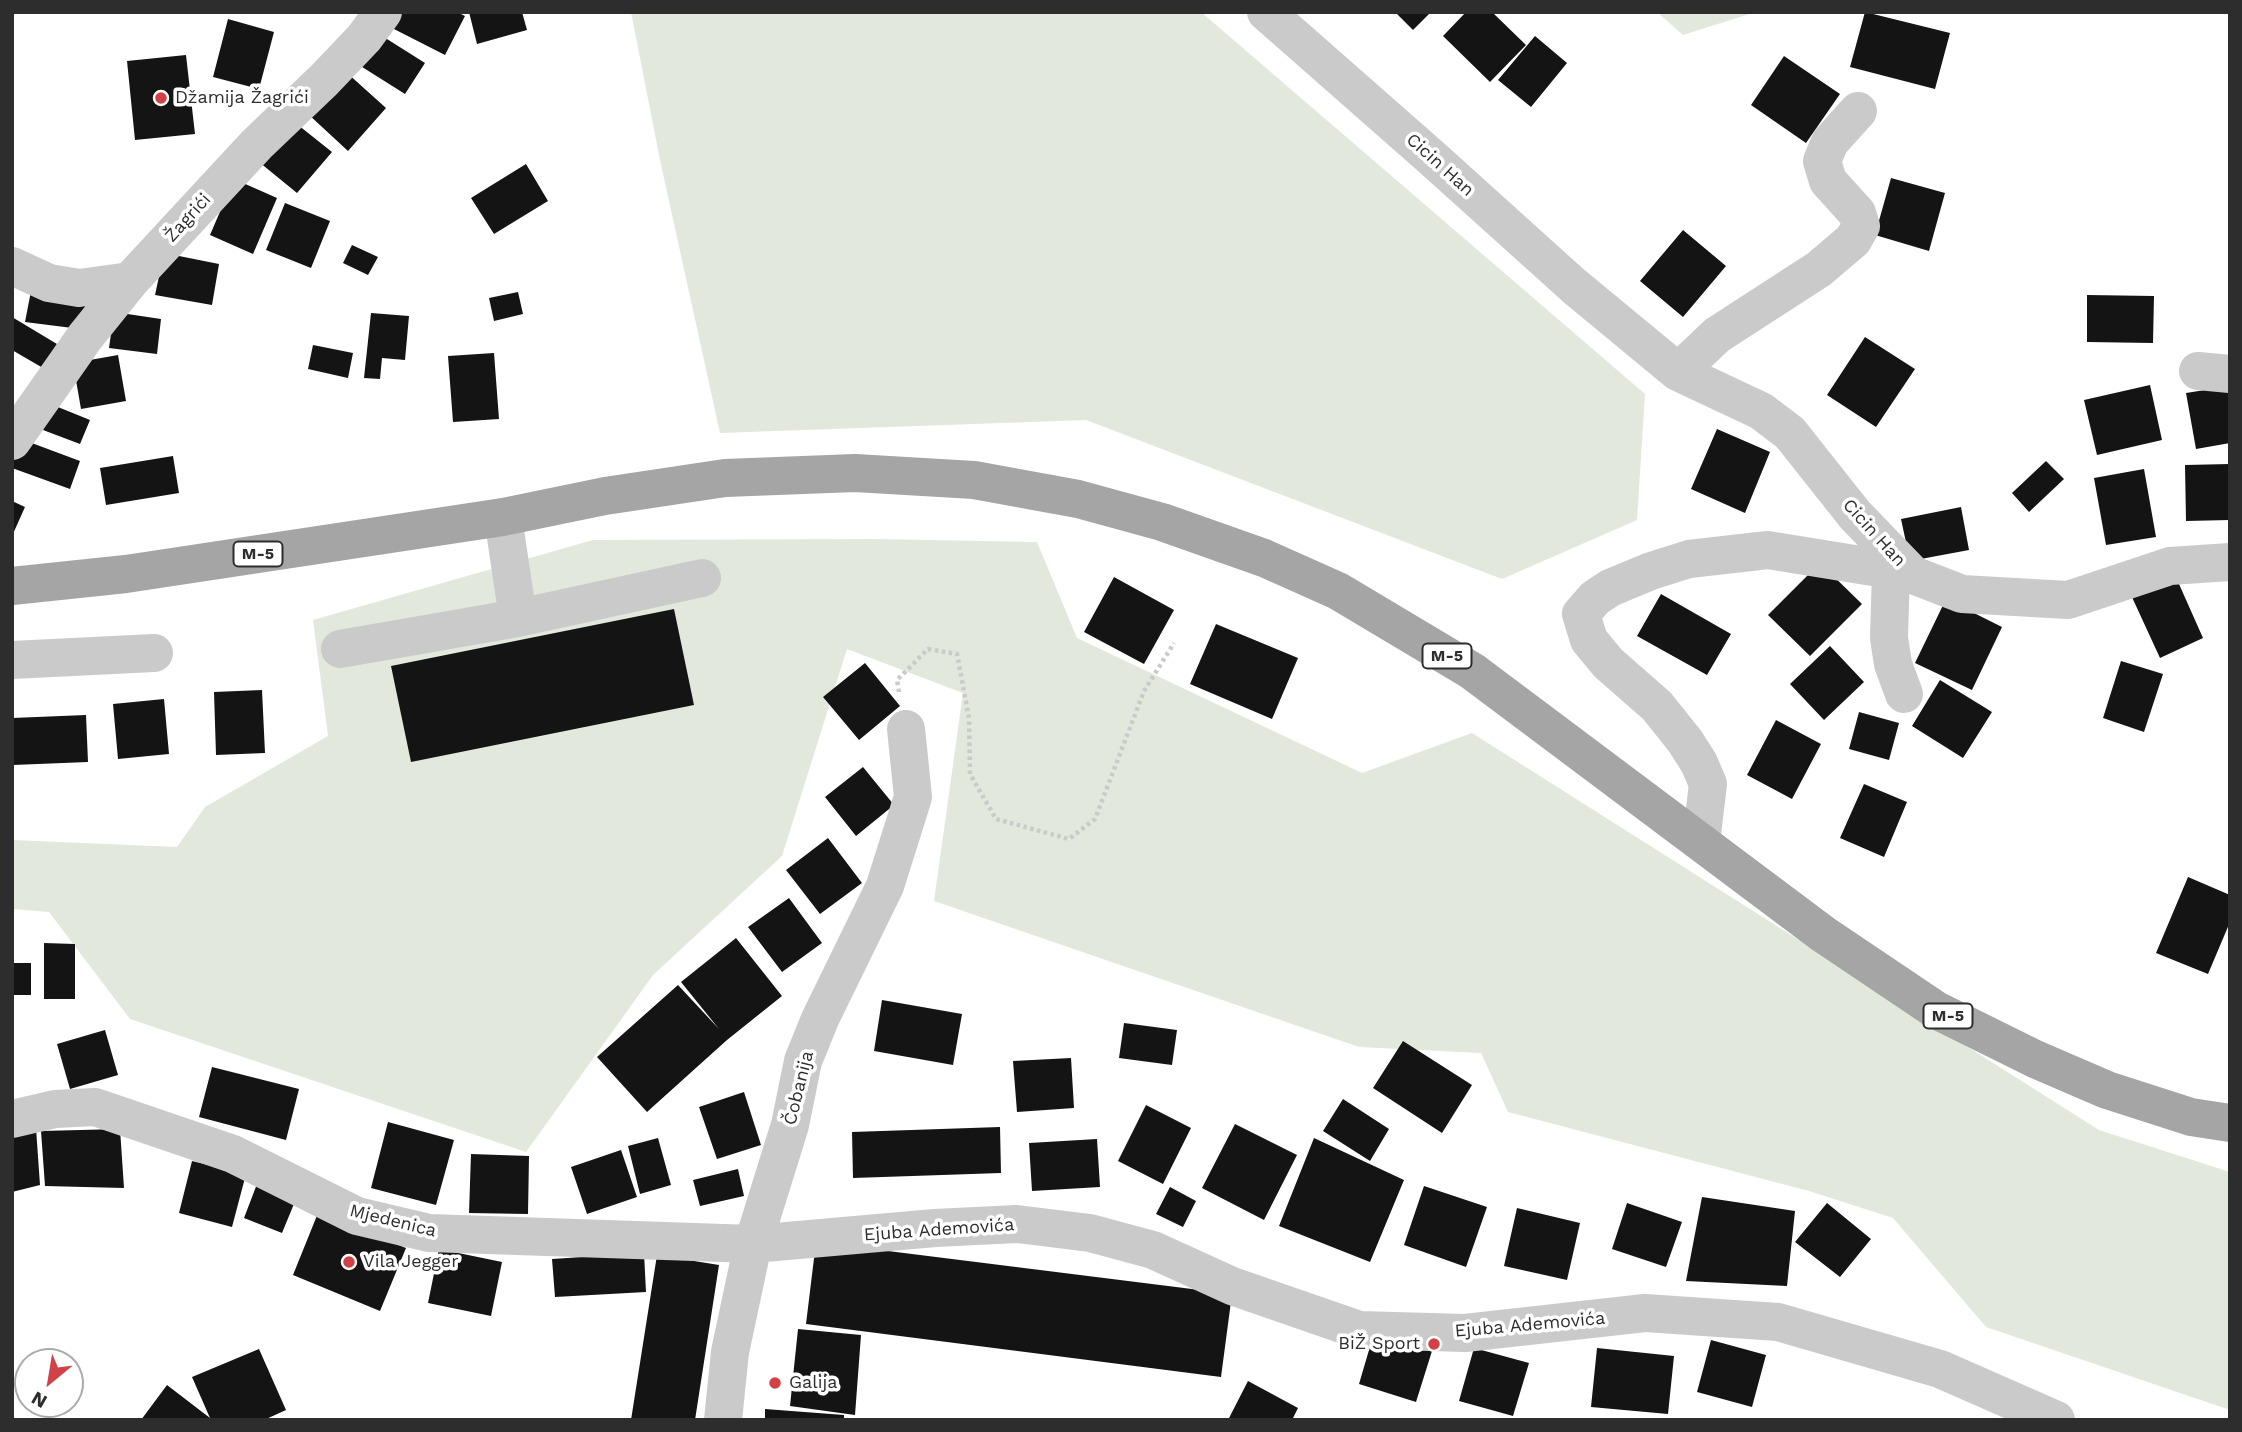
<!DOCTYPE html>
<meta charset="utf-8">
<style>
body{margin:0}
#map{position:relative;width:2242px;height:1432px;overflow:hidden;background:#fff;font-family:"Work Sans",sans-serif}
canvas{display:block}
.frame{position:absolute;inset:0;border:14px solid #2d2d2d;pointer-events:none}
.north{position:absolute;left:14px;top:1348px;width:70px;height:70px;box-sizing:border-box;background:#fff;border:2px solid #ababab;border-radius:50%;rotate:210deg;font-size:19px;font-weight:700;line-height:28px;text-align:center;color:#2d2d2d}
.north::after{content:'';display:block;margin:auto;width:24px;height:32px;background:#d04248;clip-path:polygon(50% 0,100% 100%,50% 72%,0 100%)}
</style>
<div id="map">
<canvas width="2242" height="1432"></canvas>
<div class="frame"></div>
<div class="north">N</div>
</div>
<script>
const ctx = document.querySelector('canvas').getContext('2d');
ctx.lineJoin = 'round';
function paint(path, color) { ctx.fillStyle = color; ctx.fill(path, 'evenodd'); }
const toPath = rows => new Path2D(rows.map(r => 'M' + r).join(''));
function strokePath(path, color, width, dash) { ctx.strokeStyle = color; ctx.lineWidth = width; ctx.lineCap = dash ? 'butt' : 'round'; ctx.setLineDash(dash || []); ctx.stroke(path); }
function label(font, color, halo, rows, align = 'center') {
  ctx.font = font + ' "Work Sans",sans-serif'; ctx.lineWidth = 7; ctx.setLineDash([]); ctx.textBaseline = 'middle'; ctx.strokeStyle = halo; ctx.fillStyle = color; for (const [text, x, y, turn = 0] of rows) {
    ctx.save(); ctx.translate(x, y); ctx.rotate((+turn || 0) * Math.PI / 180); ctx.textAlign = isNaN(turn) ? turn : align; if (halo) ctx.strokeText(text, 0, 0); ctx.fillText(text, 0, 0); ctx.restore();
  }
}
paint(toPath([
 [631,12,1201,12,1645,394,1637,520,1502,579,1086,420,720,433,660,160],
 [1657,12,1756,12,1683,35],
 [874,539,1037,542,1077,638,1362,773,1472,733,2099,1130,2230,1172,2230,1410,1986,1327,1893,1218,1809,1191,1508,1112,1481,1053,1359,1047,934,901,963,693,847,649,782,856,653,975,526,1152,130,1019,49,912,12,909,12,840,177,847,205,807,328,736,313,620,593,540]
]), '#e2e9dc');
paint(toPath([
 [399,12,457,12,465,16,445,55,392,28],
 [469,12,522,12,527,30,477,44],
 [1395,12,1431,12,1413,30],
 [1466,12,1492,12,1526,45,1490,82,1443,36],
 [1865,12,1950,33,1935,89,1850,67],
 [228,19,274,32,259,89,213,77],
 [379,34,425,63,405,94,359,65],
 [1535,36,1567,63,1531,107,1498,80],
 [186,55,195,134,135,140,127,61],
 [1784,56,1840,94,1806,143,1751,105],
 [346,72,386,108,348,151,308,114],
 [293,121,332,152,297,193,259,162],
 [526,164,548,201,494,234,471,198],
 [1891,178,1945,193,1929,251,1875,235],
 [234,179,277,198,253,254,210,235],
 [285,203,330,221,311,268,266,250],
 [1683,230,1726,266,1683,317,1640,281],
 [352,245,378,257,368,275,343,263],
 [164,253,219,264,212,305,155,295],
 [31,291,92,296,88,330,25,322],
 [518,292,523,314,494,321,489,298],
 [2087,295,2154,296,2153,343,2087,342],
 [114,312,161,319,157,354,109,348],
 [371,313,409,316,405,360,382,358,380,379,364,378],
 [12,317,57,344,43,368,12,350],
 [1865,337,1915,369,1876,427,1827,395],
 [313,345,353,353,348,378,308,369],
 [494,353,499,419,453,422,448,356],
 [118,355,126,401,81,409,73,363],
 [2150,385,2162,440,2097,455,2084,400],
 [2230,386,2230,443,2196,449,2186,393],
 [53,405,90,420,80,444,43,430],
 [1717,429,1770,452,1745,513,1691,489],
 [21,439,80,461,70,489,12,468,12,461],
 [173,456,179,493,106,505,100,468],
 [2046,461,2064,479,2029,512,2012,493],
 [2230,464,2230,520,2186,521,2185,465],
 [2144,469,2156,537,2106,545,2094,478],
 [12,501,25,507,12,536],
 [1961,507,1969,550,1910,561,1901,519],
 [1820,563,1862,604,1810,656,1768,615],
 [2175,575,2203,638,2160,658,2131,595],
 [1114,577,1174,610,1144,664,1084,632],
 [1661,594,1731,634,1707,675,1637,636],
 [1946,599,2002,627,1972,690,1915,663],
 [674,609,694,705,411,762,391,666],
 [1216,624,1298,658,1272,719,1190,684],
 [1830,646,1864,682,1824,720,1790,684],
 [2121,661,2163,674,2144,732,2103,718],
 [865,663,900,706,859,740,823,697],
 [1940,680,1992,712,1963,758,1912,726],
 [262,690,265,753,216,755,214,692],
 [164,699,169,754,118,759,113,704],
 [1859,712,1899,723,1889,760,1849,749],
 [86,715,88,762,13,765,12,718],
 [1776,720,1821,744,1792,799,1747,775],
 [863,767,894,805,856,836,825,797],
 [1864,784,1907,802,1884,857,1840,838],
 [828,838,862,883,820,914,786,870],
 [2188,877,2230,895,2230,922,2208,974,2156,953],
 [789,898,822,943,782,972,748,927],
 [736,938,782,996,727,1040,647,1112,597,1057,678,985,719,1029,681,982],
 [44,943,75,944,75,999,44,999],
 [12,963,31,963,31,995,12,995],
 [882,1000,962,1014,953,1065,874,1051],
 [1124,1023,1177,1030,1172,1065,1119,1058],
 [105,1030,118,1075,70,1089,57,1044],
 [1403,1041,1472,1085,1442,1133,1373,1088],
 [1071,1058,1074,1108,1017,1112,1013,1061],
 [212,1067,299,1089,286,1140,199,1117],
 [744,1092,761,1145,717,1159,699,1107],
 [1343,1099,1389,1129,1370,1161,1323,1131],
 [1146,1105,1191,1128,1163,1184,1118,1161],
 [388,1122,454,1140,436,1205,371,1188],
 [1235,1124,1297,1155,1264,1220,1202,1188],
 [1000,1127,1001,1173,853,1178,852,1132],
 [36,1128,40,1185,12,1192,12,1133],
 [120,1129,124,1188,45,1186,41,1131],
 [658,1138,671,1185,640,1194,628,1146],
 [1314,1138,1404,1180,1370,1262,1279,1226],
 [1097,1139,1100,1187,1032,1191,1029,1143],
 [621,1150,637,1197,587,1214,571,1167],
 [471,1154,529,1156,528,1214,469,1213],
 [192,1161,246,1174,232,1227,179,1213],
 [738,1169,744,1196,700,1206,693,1180],
 [257,1184,296,1199,282,1233,244,1218],
 [1424,1186,1487,1207,1466,1267,1404,1245],
 [1170,1187,1196,1201,1183,1227,1156,1214],
 [1702,1197,1795,1211,1787,1286,1686,1281],
 [1627,1203,1682,1222,1666,1267,1612,1249],
 [1827,1203,1871,1239,1840,1277,1795,1242],
 [1517,1208,1580,1223,1567,1280,1504,1266],
 [318,1213,406,1248,380,1311,293,1275],
 [816,1242,1232,1294,1221,1377,806,1324],
 [439,1249,502,1262,491,1316,428,1303],
 [644,1253,646,1292,555,1297,552,1259],
 [657,1255,719,1265,695,1420,631,1420],
 [798,1329,861,1335,855,1415,790,1406],
 [1374,1333,1432,1351,1416,1402,1359,1384],
 [1711,1340,1766,1355,1752,1407,1697,1392],
 [1474,1348,1529,1363,1513,1416,1459,1401],
 [1597,1348,1674,1356,1668,1414,1591,1407],
 [259,1349,286,1410,264,1420,141,1420,167,1385,210,1418,192,1377],
 [1248,1381,1298,1408,1292,1420,1228,1420],
 [765,1409,844,1415,844,1420,765,1420]
]), '#141414');
strokePath(toPath([
 [899,692,897,680,928,649,957,654,969,718,970,774,996,819,1069,839,1095,819,1144,691,1174,643]
]), '#cacaca', 4.5, [3.5, 3.5]);
strokePath(toPath([
 [1266,12,1432,158,1574,286,1678,372,1761,411,1790,433,1855,515,1913,575,1962,594,2068,600,2170,566,2230,562],
 [12,266,49,283,79,288,130,281],
 [2198,371,2230,374],
 [1678,372,1717,335,1819,269,1853,240,1861,226,1857,213,1828,181,1822,161,1830,142,1858,111],
 [12,441,85,337,130,281,257,144,324,80,364,38,383,12],
 [1891,570,1889,638,1893,664,1904,694],
 [518,618,702,578],
 [340,649,518,618,503,517],
 [12,660,154,653],
 [1701,842,1708,784,1699,763,1685,741,1657,706,1608,663,1589,640,1581,614,1595,598,1610,588,1651,571,1689,559,1768,550,1891,570,1913,575],
 [12,1119,55,1109,95,1107,233,1154,357,1216,429,1233,753,1244,935,1228,1017,1224,1090,1233,1153,1250,1232,1286,1359,1330,1465,1333,1645,1313,1778,1322,1940,1369,2056,1420],
 [723,1420,730,1352,753,1244,790,1125,803,1061,820,1019,885,886,913,797,906,729]
]), '#cacaca', 38);
strokePath(toPath([
 [12,586,126,574,503,517,605,496,725,478,855,473,974,480,1078,499,1162,522,1264,558,1338,591,1472,671,1823,934,1936,1010,2035,1059,2107,1090,2191,1117,2230,1123]
]), '#a5a5a5', 38);
for (const [x, y, r, color] of [
 [161,98,7,"#d04248"],
 [349,1262,7,"#d04248"],
 [1434,1344,7,"#d04248"],
 [775,1383,7,"#d04248"]
]) { const dot = new Path2D(); dot.arc(x, y, r, 0, 2 * Math.PI); ctx.fillStyle = color; ctx.fill(dot); strokePath(dot, '#fff', 2.5); }
for (const [x, y, w] of [
 [258,554,49],
 [1447,656,49],
 [1948,1016,49]
]) { const box = new Path2D(); box.roundRect(x - w / 2, y - 12.5, w, 25, 5); ctx.fillStyle = '#fff'; ctx.fill(box); strokePath(box, '#2d2d2d', 2); }
label('bold 16px', '#2d2d2d', null, [
 ["M-5",258,554],
 ["M-5",1447,656],
 ["M-5",1948,1016]
]);
label('18px', '#2d2d2d', '#fff', [
 ["Džamija Žagrići",175,98],
 ["Vila Jegger",363,1262],
 ["BiŽ Sport",1420,1344,"right"],
 ["Galija",789,1383]
], 'left');
label('18px', '#2d2d2d', '#fff', [
 ["Cicin Han",1440,165,42],
 ["Žagrići",188,218,-48],
 ["Cicin Han",1874,533,48],
 ["Čobanija",799,1088,-76],
 ["Mjedenica",393,1221,14],
 ["Ejuba Ademovića",939,1230,-4],
 ["Ejuba Ademovića",1530,1325,-5]
]);
</script>
